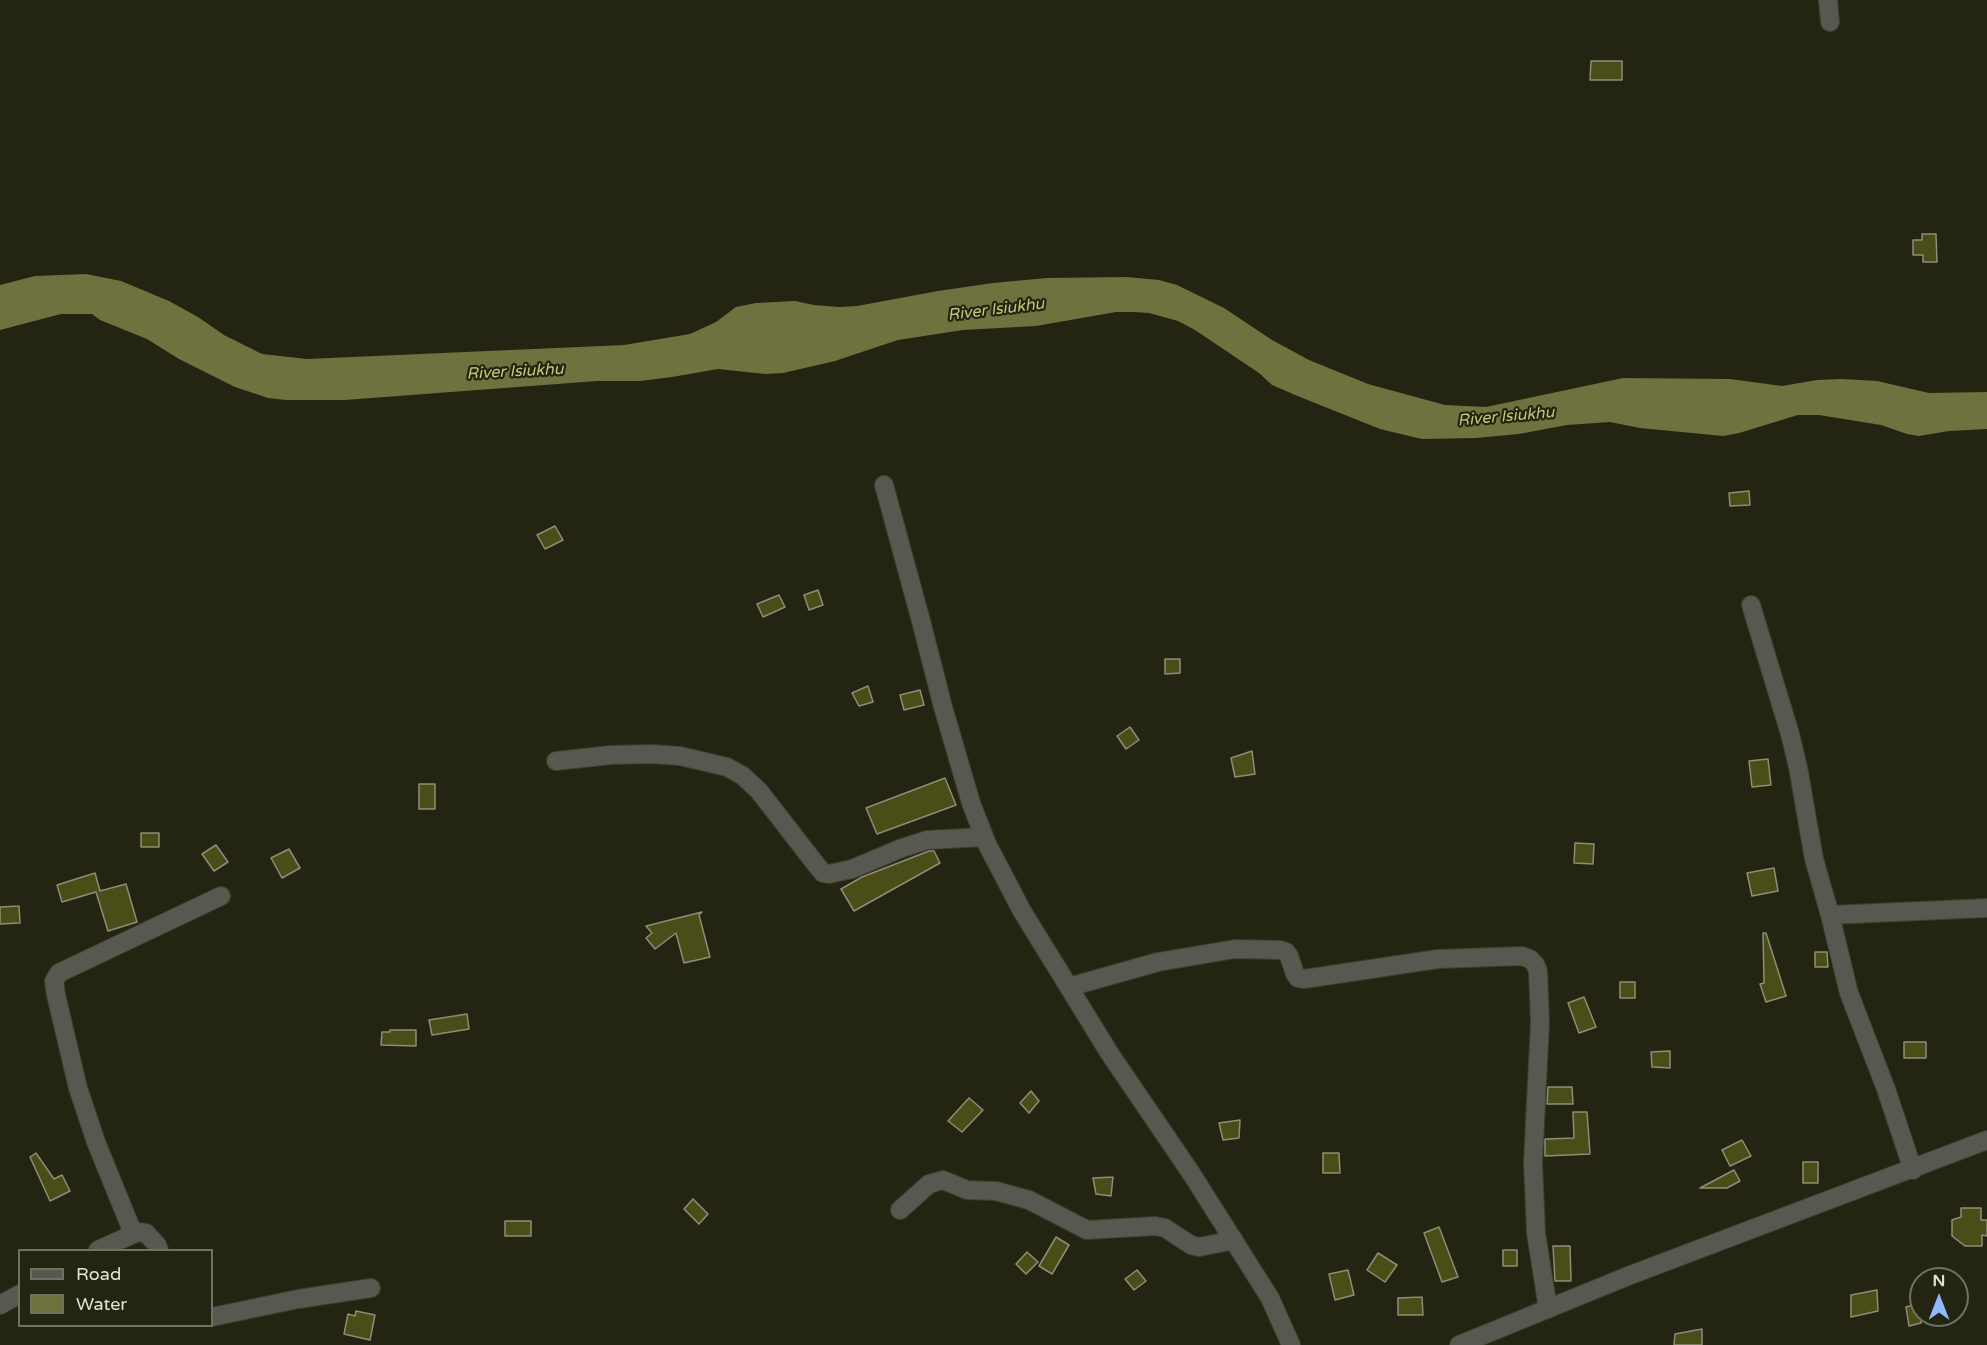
<!DOCTYPE html>
<style>
body{margin:0}
#map{position:relative;width:1987px;height:1345px;overflow:hidden;background:#232512;font-family:"Varela Round",sans-serif}
canvas{display:block}
.legend{position:absolute;left:18px;top:1249px;width:195px;height:78px;box-sizing:border-box;background:#232512;border:2px solid #6f7161;margin:0;padding:8px 10px;list-style:none;font-size:18px;color:#e2e4d8}
.legend li{display:flex;align-items:center;gap:12px;height:30px}
.legend b{width:30px;border:2px solid #6f7161}
.north{position:absolute;left:1909px;top:1267px;width:60px;height:60px;box-sizing:border-box;background:#232512;border:2px solid #6f7161;border-radius:50%;rotate:0deg;font-size:16px;font-weight:700;line-height:24px;text-align:center;color:#e2e4d8}
.north::after{content:'';display:block;margin:auto;width:21px;height:27px;background:#92b7fd;clip-path:polygon(50% 0,100% 100%,50% 72%,0 100%)}
</style>
<div id="map">
<canvas width="1987" height="1345"></canvas>
<ul class="legend">
<li><b style="height:8px;background:#57584f"></b>Road</li>
<li><b style="height:16px;background:#6e723e"></b>Water</li>
</ul>
<div class="north">N</div>
</div>
<script>
const ctx = document.querySelector('canvas').getContext('2d');
ctx.lineJoin = 'round';
function paint(path, color) { ctx.fillStyle = color; ctx.fill(path, 'evenodd'); }
const toPath = rows => new Path2D(rows.map(r => 'M' + r).join(''));
function strokePath(path, color, width, dash) { ctx.strokeStyle = color; ctx.lineWidth = width; ctx.lineCap = dash ? 'butt' : 'round'; ctx.setLineDash(dash || []); ctx.stroke(path); }
function label(font, color, halo, rows, align = 'center') {
  ctx.font = font + ' "Varela Round",sans-serif'; ctx.lineWidth = 4.5; ctx.setLineDash([]); ctx.textBaseline = 'middle'; ctx.strokeStyle = halo; ctx.fillStyle = color; for (const [text, x, y, turn = 0] of rows) {
    ctx.save(); ctx.translate(x, y); ctx.rotate((+turn || 0) * Math.PI / 180); ctx.textAlign = isNaN(turn) ? turn : align; if (halo) ctx.strokeText(text, 0, 0); ctx.fillText(text, 0, 0); ctx.restore();
  }
}
paint(toPath([
 [86,274,121,281,169,301,198,317,224,335,262,354,307,359,624,345,690,334,716,322,736,307,756,303,795,301,814,305,839,307,857,306,938,291,993,283,1047,278,1126,277,1159,280,1177,285,1224,308,1272,340,1309,360,1368,384,1445,405,1486,407,1623,378,1730,379,1782,386,1817,380,1842,379,1877,381,1929,393,1987,392,1987,429,1949,431,1919,436,1907,434,1881,425,1819,415,1798,415,1739,433,1723,436,1640,428,1610,422,1567,425,1519,434,1476,438,1422,439,1380,429,1300,397,1272,385,1259,373,1195,330,1178,321,1149,313,1134,312,1116,312,1036,326,963,330,898,340,835,361,783,373,765,374,718,369,672,377,640,381,597,381,345,400,286,400,268,398,235,387,179,359,147,339,100,320,92,314,61,314,0,330,0,285,35,276]
]), '#6e723e');
const building = toPath([
 [1591,61,1622,61,1622,80,1590,80,1591,61],
 [1922,234,1936,234,1937,262,1923,262,1923,255,1913,255,1913,240,1922,240,1922,234],
 [1749,491,1750,505,1730,506,1729,493,1749,491],
 [555,526,563,540,545,549,537,535,555,526],
 [818,590,823,605,809,610,804,595,818,590],
 [779,595,785,607,763,617,757,604,779,595],
 [1165,659,1180,659,1180,673,1165,674,1165,659],
 [868,686,873,702,859,706,852,693,868,686],
 [920,690,924,705,904,710,900,695,920,690],
 [1130,727,1139,740,1126,749,1117,736,1130,727],
 [1252,751,1255,774,1235,777,1231,758,1252,751],
 [1768,759,1771,785,1752,787,1749,761,1768,759],
 [945,778,956,805,877,834,866,808,945,778],
 [419,784,435,784,435,809,419,809,419,784],
 [141,833,159,833,159,847,141,847,141,833],
 [1575,843,1594,844,1593,864,1574,863,1575,843],
 [216,845,228,862,214,871,202,854,216,845],
 [289,849,300,868,282,878,271,858,289,849],
 [929,851,934,851,940,863,854,911,841,889,862,877,929,851],
 [1774,868,1778,891,1752,896,1747,873,1774,868],
 [95,873,100,891,126,884,137,922,108,931,96,892,62,902,57,885,95,873],
 [19,906,20,923,0,924,0,907,19,906],
 [702,912,699,915,710,957,684,963,676,933,655,949,646,938,652,933,646,926,702,912],
 [1763,933,1766,933,1786,996,1766,1002,1760,984,1764,983,1763,933],
 [1815,952,1827,952,1828,967,1815,967,1815,952],
 [1620,982,1635,982,1635,998,1620,998,1620,982],
 [1584,997,1596,1027,1579,1033,1568,1003,1584,997],
 [467,1014,469,1029,432,1035,429,1020,467,1014],
 [390,1030,416,1030,416,1046,381,1045,382,1032,390,1032,390,1030],
 [1904,1042,1926,1042,1926,1058,1904,1058,1904,1042],
 [1670,1051,1670,1068,1652,1067,1651,1052,1670,1051],
 [1548,1087,1572,1087,1573,1104,1547,1104,1548,1087],
 [1031,1091,1039,1101,1029,1113,1020,1103,1031,1091],
 [969,1098,983,1110,962,1132,948,1121,969,1098],
 [1573,1112,1587,1112,1590,1154,1545,1156,1545,1139,1574,1138,1573,1112],
 [1240,1120,1239,1138,1223,1140,1219,1123,1240,1120],
 [1742,1140,1751,1156,1730,1166,1722,1150,1742,1140],
 [36,1153,54,1179,62,1175,70,1191,50,1201,30,1157,36,1153],
 [1323,1153,1339,1153,1340,1173,1323,1173,1323,1153],
 [1803,1162,1818,1162,1818,1183,1803,1183,1803,1162],
 [1734,1170,1740,1181,1727,1188,1700,1188,1734,1170],
 [1113,1177,1111,1196,1096,1194,1093,1178,1113,1177],
 [693,1199,708,1214,699,1224,684,1209,693,1199],
 [1961,1208,1981,1208,1981,1220,1987,1220,1987,1236,1982,1235,1982,1246,1965,1246,1952,1236,1952,1220,1961,1217,1961,1208],
 [505,1221,531,1221,531,1236,505,1236,505,1221],
 [1439,1227,1458,1277,1442,1282,1424,1233,1439,1227],
 [1056,1237,1069,1245,1052,1274,1039,1266,1056,1237],
 [1553,1246,1570,1246,1571,1281,1555,1281,1553,1246],
 [1503,1250,1517,1250,1517,1266,1503,1266,1503,1250],
 [1027,1252,1038,1262,1026,1274,1016,1264,1027,1252],
 [1378,1253,1397,1265,1385,1282,1367,1270,1378,1253],
 [1137,1270,1146,1281,1134,1290,1125,1279,1137,1270],
 [1348,1270,1354,1295,1335,1300,1329,1274,1348,1270],
 [1877,1290,1878,1311,1851,1317,1851,1295,1877,1290],
 [1422,1297,1423,1315,1398,1315,1398,1298,1422,1297],
 [1921,1303,1921,1323,1909,1326,1906,1307,1921,1303],
 [356,1311,375,1315,370,1340,344,1334,348,1314,355,1316,356,1311],
 [1702,1329,1702,1345,1674,1345,1675,1334,1702,1329]
]);
paint(building, '#4a4d18');
strokePath(building, '#8c8e78', 1.5);
const minor = toPath([
 [1828,0,1830,22],
 [884,485,921,621,943,707,971,803,987,844,1022,911,1110,1054,1191,1173,1270,1298,1291,1345],
 [1751,605,1790,734,1798,767,1814,859,1830,915,1849,993,1886,1089,1913,1170],
 [556,761,611,755,652,754,680,756,727,767,743,776,759,791,818,867,823,873,829,874,852,869,902,848,927,840,984,837],
 [1830,915,1987,908],
 [1069,987,1158,962,1235,949,1280,950,1286,952,1289,956,1295,974,1298,978,1304,979,1438,959,1522,956,1530,959,1535,964,1538,971,1540,1022,1533,1163,1536,1233,1548,1309],
 [900,1210,929,1184,943,1180,967,1190,996,1191,1029,1200,1087,1230,1155,1226,1165,1228,1191,1245,1199,1247,1234,1240],
 [133,1233,96,1142,78,1088,56,995,54,981,59,973,221,896],
 [98,1250,138,1232,146,1233,157,1245,159,1250],
 [0,1305,20,1294],
 [212,1317,298,1299,371,1288],
 [1459,1345,1628,1276,1987,1140]
]);
strokePath(minor, '#3e402e', 20);
strokePath(minor, '#57584f', 18);
label('italic 16px', '#c2c878', '#232512', [
 ["River Isiukhu",996,310,-7],
 ["River Isiukhu",515,372,-3],
 ["River Isiukhu",1506,417,-5]
]);
</script>
